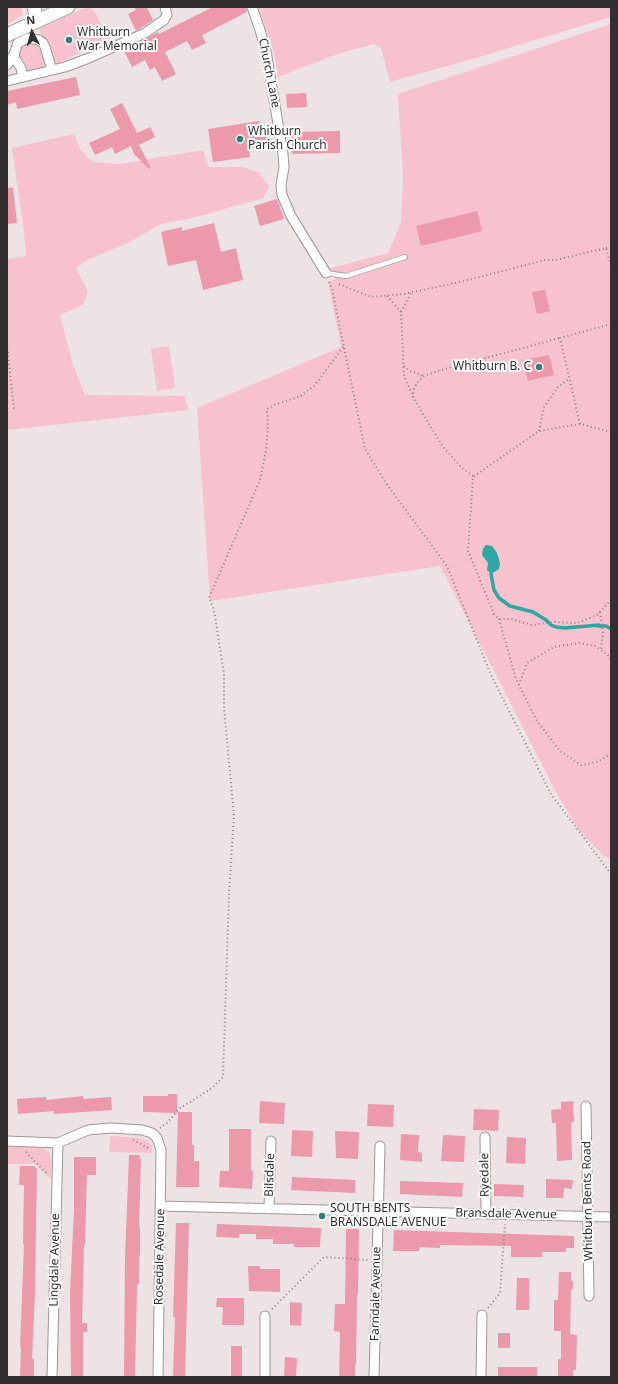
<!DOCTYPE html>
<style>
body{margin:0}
#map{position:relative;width:618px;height:1384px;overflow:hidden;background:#ede3e5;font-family:"Noto Sans",sans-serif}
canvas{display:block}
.frame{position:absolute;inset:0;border:8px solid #332f30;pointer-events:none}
.north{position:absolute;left:12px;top:12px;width:40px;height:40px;-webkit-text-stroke:3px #fff;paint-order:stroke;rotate:354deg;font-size:11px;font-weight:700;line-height:16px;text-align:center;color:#332f30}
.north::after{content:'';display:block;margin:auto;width:14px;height:18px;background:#332f30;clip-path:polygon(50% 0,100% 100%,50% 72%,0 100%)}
</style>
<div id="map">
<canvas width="618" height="1384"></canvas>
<div class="frame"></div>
<div class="north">N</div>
</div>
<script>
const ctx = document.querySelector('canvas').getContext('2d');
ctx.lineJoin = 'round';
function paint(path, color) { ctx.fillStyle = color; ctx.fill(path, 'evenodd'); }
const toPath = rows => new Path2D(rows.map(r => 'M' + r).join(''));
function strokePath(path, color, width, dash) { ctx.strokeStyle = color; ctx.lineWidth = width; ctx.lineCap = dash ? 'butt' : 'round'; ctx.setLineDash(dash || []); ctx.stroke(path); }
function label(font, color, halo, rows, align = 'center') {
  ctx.font = font + ' "Noto Sans",sans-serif'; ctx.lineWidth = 4; ctx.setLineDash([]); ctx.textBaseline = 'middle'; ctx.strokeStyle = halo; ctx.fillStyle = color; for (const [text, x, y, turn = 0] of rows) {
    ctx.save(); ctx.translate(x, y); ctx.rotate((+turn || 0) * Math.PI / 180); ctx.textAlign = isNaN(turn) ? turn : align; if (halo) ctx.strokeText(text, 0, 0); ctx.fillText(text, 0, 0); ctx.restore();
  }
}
paint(toPath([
 [7,7,21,7,23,15,7,24],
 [258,7,611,7,611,17,486,55,390,82,381,48,374,44,338,54,278,77,274,52],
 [90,8,95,12,108,38,55,65,39,29,82,9],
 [611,24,611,860,603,855,579,831,556,792,440,566,210,601,197,408,341,347,328,282,336,279,327,269,388,253,401,223,403,176,398,94],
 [34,41,42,47,48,69,26,74,19,59,18,53,21,47,25,43],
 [74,134,80,149,92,162,119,164,203,150,208,167,243,167,259,173,269,186,263,198,189,219,160,224,130,242,89,259,76,268,88,291,83,305,60,315,73,365,85,395,185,396,188,410,7,430,7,259,26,256,24,232,12,148],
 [169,346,175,388,157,391,151,349],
 [110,1136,140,1138,147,1140,152,1146,152,1153,109,1152],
 [7,1146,43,1148,49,1152,52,1160,51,1179,35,1164,7,1164]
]), '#f7c1cd');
paint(toPath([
 [486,545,492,546,497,553,500,563,499,569,491,574,487,570,488,563,482,555,483,549]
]), '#2da7a4');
strokePath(toPath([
 [491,574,494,590,499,598,510,606,533,612,546,620,551,625,556,627,565,628,599,625],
 [598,626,606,626,611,629]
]), '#2da7a4', 3.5);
paint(toPath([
 [134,7,147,7,153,20,136,31,128,14,136,10],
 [213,7,246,7,247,12,202,35,206,43,192,50,187,41,165,52,176,74,162,81,155,67,150,70,145,60,132,67,124,51,141,43,140,42,158,32,159,34],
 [76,77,80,95,17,109,16,102,7,105,7,91],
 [306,93,307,107,287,108,286,94],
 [122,103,137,133,150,127,155,137,139,145,151,168,149,169,134,154,131,146,115,154,112,147,95,155,89,143,120,129,110,109],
 [259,121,262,133,269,132,272,146,249,148,250,157,213,162,208,129],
 [340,131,340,153,292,154,292,132],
 [13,187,17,223,7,224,7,188],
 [277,199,284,219,260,226,254,206],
 [477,211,482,231,421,246,416,226],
 [214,223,221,252,236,248,243,280,203,290,196,260,168,266,161,232,182,227,182,231],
 [545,290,550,311,537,314,532,292],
 [549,355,554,375,528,381,523,360],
 [168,1094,177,1094,177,1113,143,1112,143,1096,168,1096],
 [83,1096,83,1099,111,1097,112,1110,54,1114,54,1111,18,1114,17,1099,46,1097,46,1100],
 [260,1101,285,1103,284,1124,259,1123],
 [573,1101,574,1122,571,1122,572,1160,557,1161,556,1123,552,1123,551,1110,561,1109,561,1102],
 [368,1104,394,1105,393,1127,367,1126],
 [474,1109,499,1110,498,1131,473,1130],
 [178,1112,192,1112,192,1145,194,1145,194,1161,199,1161,199,1187,176,1187],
 [229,1129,251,1129,251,1171,253,1171,252,1189,219,1187,220,1171,229,1171],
 [292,1130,313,1131,312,1157,291,1156],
 [335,1131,359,1132,358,1159,336,1158],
 [401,1134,419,1135,418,1152,422,1153,422,1162,400,1160],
 [443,1135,465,1136,464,1162,441,1161],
 [507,1137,526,1138,525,1164,506,1163],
 [129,1155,140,1155,139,1159,141,1159,139,1227,140,1227,140,1255,139,1255,139,1284,137,1284,135,1377,124,1377,125,1256],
 [74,1157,96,1157,96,1175,87,1175,85,1245,84,1245,82,1323,87,1323,87,1332,83,1332,83,1377,71,1377,70,1293,74,1209],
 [20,1166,34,1166,37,1169,35,1292,32,1359,34,1359,34,1377,20,1377,21,1347,20,1346,24,1244,23,1244,24,1185,19,1185],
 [292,1177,355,1180,355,1193,291,1190],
 [546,1179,573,1180,572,1189,564,1188,563,1198,546,1198],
 [400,1181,463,1183,462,1197,400,1194],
 [494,1184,524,1185,523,1197,494,1196],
 [176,1223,189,1223,185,1377,173,1377,175,1317,173,1317],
 [217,1224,321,1228,320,1247,294,1247,294,1244,273,1244,273,1239,256,1239,256,1234,239,1234,239,1238,216,1237],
 [346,1229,359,1229,358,1294,357,1294,356,1364,355,1364,355,1377,339,1377,340,1332,334,1331,335,1304,345,1304],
 [394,1230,574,1236,574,1248,566,1248,566,1252,542,1252,542,1257,511,1257,511,1246,440,1245,440,1248,419,1247,419,1251,393,1251],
 [248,1266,260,1266,260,1269,280,1269,280,1292,249,1291],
 [559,1272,571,1272,571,1281,573,1281,573,1289,571,1289,570,1334,577,1335,576,1370,573,1370,573,1377,558,1377,558,1359,561,1359,561,1331,554,1331,554,1300,558,1300],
 [517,1278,529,1278,529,1310,516,1310],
 [217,1298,244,1298,244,1325,222,1325,223,1307,216,1307],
 [290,1302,302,1303,301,1326,290,1325],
 [498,1333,510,1333,510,1348,498,1348],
 [231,1346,242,1346,242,1377,231,1377],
 [285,1357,297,1358,296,1377,284,1377],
 [498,1367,537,1367,537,1377,498,1377]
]), '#ed99ac');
const lane = toPath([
 [326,273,346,276,405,257]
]);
const street = toPath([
 [252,7,260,30,266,51,283,154,284,167,281,185,282,195,291,216,326,273],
 [7,65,14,54],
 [23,77,21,68,15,59,14,54,18,43,28,38,39,40,43,43,45,47,52,70],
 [7,81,65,67,89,58,145,33,164,20,167,15,165,7],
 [586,1106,589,1296],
 [485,1137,486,1214],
 [7,1141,58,1143,88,1130,110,1128,142,1130,152,1133,157,1138,161,1150,158,1377],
 [160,1206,611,1217],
 [269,1208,271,1141],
 [52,1377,58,1143],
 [265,1377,265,1316],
 [374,1377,380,1146],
 [481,1377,482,1315]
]);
const secondary = toPath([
 [34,7,37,21],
 [7,35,68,7]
]);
strokePath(lane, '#9f9697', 6);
strokePath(street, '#9f9697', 11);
strokePath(secondary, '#9f9697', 15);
strokePath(toPath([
 [606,248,611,247],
 [329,282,332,289,365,449,388,486,447,566,491,675,551,794,611,874],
 [339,284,371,297,404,294,464,281,545,260,556,260,606,248,611,266],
 [387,296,401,312,404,376,413,396],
 [401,312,411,293],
 [7,344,14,410],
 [404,366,408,370,424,376],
 [580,424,560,338,611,324],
 [539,431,544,407,558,387,570,378],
 [611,432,580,424,539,431,473,477,468,551,494,614,499,619,511,619,532,625,554,622,577,623,597,615,611,600],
 [473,476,462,468,443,447,426,419,413,397,414,389,417,383,424,376,441,370,560,338],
 [600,612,603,633,601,650],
 [499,619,516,679,537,721,560,751,581,765,597,762,611,754],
 [519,685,527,663,554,647,579,643,595,646,608,655,611,661],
 [160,1128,167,1123,179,1109,212,1088,223,1077,229,894,234,816,224,708,224,674,214,610,209,598,260,480,266,451,268,427,267,409,274,405,301,396,315,385,344,346],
 [133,1140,150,1149],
 [26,1152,48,1175],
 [488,1308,500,1293,505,1224],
 [272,1309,324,1257,368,1260]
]), '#898284', 2, [1, 3]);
strokePath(lane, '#fff', 4.5);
strokePath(street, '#fff', 9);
strokePath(secondary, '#fff', 13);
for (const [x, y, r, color] of [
 [69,40,4,"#337c7a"],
 [240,139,4,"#337c7a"],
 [539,367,4,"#337c7a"],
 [322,1216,4,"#337c7a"]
]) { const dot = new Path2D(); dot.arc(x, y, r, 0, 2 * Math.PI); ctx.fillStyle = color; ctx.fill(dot); strokePath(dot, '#fff', 1.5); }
label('12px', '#332f30', '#fff', [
 ["Whitburn",77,33],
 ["War Memorial",77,47],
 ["Whitburn",248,132],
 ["Parish Church",248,146],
 ["Whitburn B. C",531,367,"right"],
 ["SOUTH BENTS",330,1209],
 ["BRANSDALE AVENUE",330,1223]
], 'left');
label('12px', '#332f30', '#fff', [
 ["Church Lane",269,73,79],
 ["Bilsdale",270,1175,-88],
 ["Ryedale",485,1175,-91],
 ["Whitburn Bents Road",588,1201,-91],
 ["Bransdale Avenue",506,1214,1],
 ["Rosedale Avenue",160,1257,-89],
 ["Lingdale Avenue",55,1260,-89],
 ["Farndale Avenue",376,1294,-89]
]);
</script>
